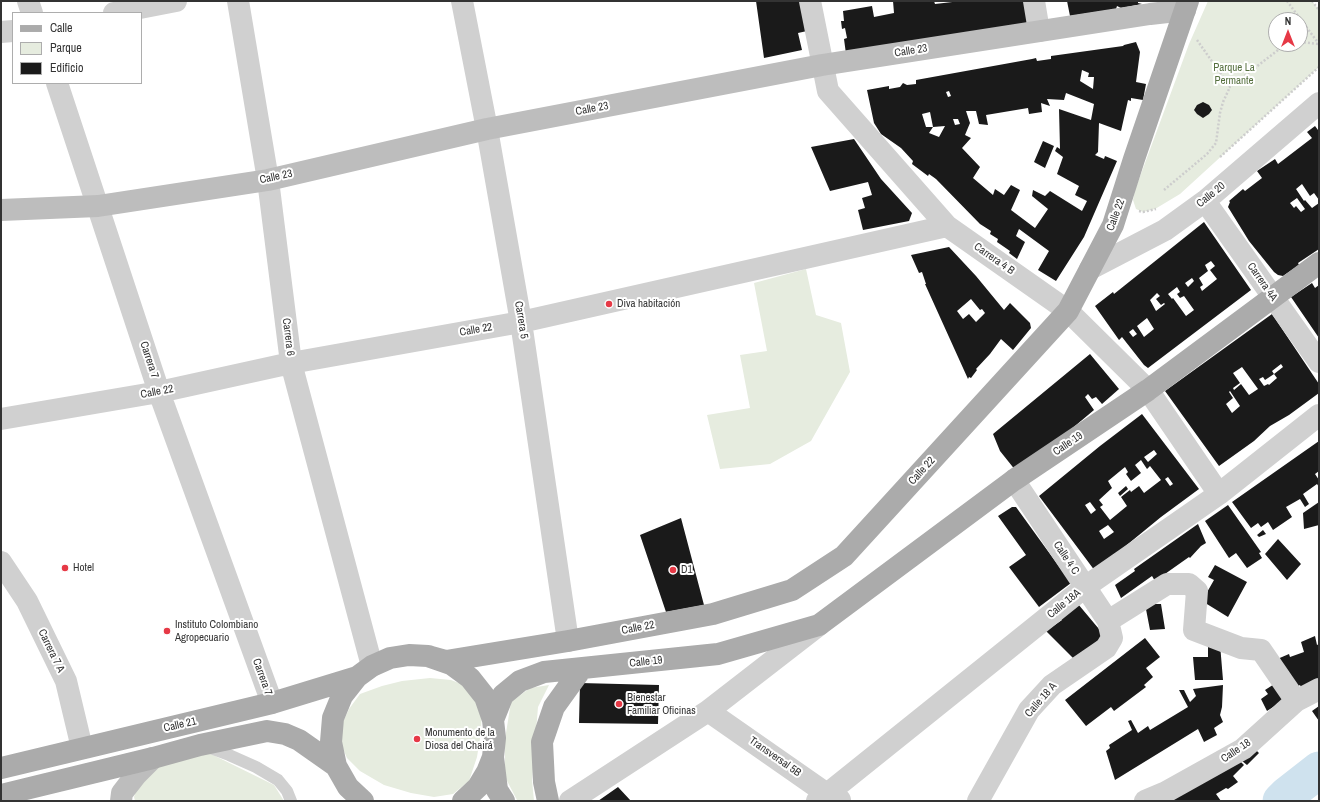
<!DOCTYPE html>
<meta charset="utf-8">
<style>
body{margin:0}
#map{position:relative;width:1320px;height:802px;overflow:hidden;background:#fff;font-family:"Archivo Narrow",sans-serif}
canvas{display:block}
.frame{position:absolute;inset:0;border:2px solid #333;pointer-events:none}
.legend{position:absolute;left:12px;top:12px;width:130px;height:72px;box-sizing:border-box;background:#fff;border:1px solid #adadad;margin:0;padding:5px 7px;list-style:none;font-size:12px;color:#333}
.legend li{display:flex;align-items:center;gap:8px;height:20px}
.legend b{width:20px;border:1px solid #adadad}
.north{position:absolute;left:1268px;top:12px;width:40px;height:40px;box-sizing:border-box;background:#fff;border:1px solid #adadad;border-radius:50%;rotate:0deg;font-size:11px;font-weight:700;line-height:16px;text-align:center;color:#333}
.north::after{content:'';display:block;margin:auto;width:14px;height:18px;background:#e63946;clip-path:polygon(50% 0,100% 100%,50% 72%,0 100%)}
</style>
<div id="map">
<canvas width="1320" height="802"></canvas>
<div class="frame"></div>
<ul class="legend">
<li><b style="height:5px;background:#ababab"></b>Calle</li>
<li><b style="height:11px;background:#e6ecdf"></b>Parque</li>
<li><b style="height:11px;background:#1a1a1a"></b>Edificio</li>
</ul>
<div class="north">N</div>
</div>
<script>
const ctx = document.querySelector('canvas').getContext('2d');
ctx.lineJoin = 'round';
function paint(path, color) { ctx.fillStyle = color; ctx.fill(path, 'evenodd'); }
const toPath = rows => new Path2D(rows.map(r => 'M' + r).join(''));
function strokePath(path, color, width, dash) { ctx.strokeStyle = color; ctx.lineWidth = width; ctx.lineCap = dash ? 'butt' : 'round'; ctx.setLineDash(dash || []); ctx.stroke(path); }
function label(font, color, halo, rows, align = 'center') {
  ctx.font = font + ' "Archivo Narrow",sans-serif'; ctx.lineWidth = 4; ctx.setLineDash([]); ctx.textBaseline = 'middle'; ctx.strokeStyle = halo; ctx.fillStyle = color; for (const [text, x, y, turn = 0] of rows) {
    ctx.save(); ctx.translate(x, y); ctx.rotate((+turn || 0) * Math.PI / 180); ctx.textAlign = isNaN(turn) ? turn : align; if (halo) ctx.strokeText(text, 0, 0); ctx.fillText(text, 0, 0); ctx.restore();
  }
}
paint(toPath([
 [1208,1,1312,1,1319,10,1319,67,1180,194,1155,209,1143,212,1136,209,1133,200,1135,190,1189,44],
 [1276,20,1300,20,1300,44,1276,44],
 [806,269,816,315,841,323,850,372,811,441,770,464,720,469,707,415,750,408,740,355,767,351,754,283],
 [430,678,451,680,472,688,482,704,481,732,477,757,469,781,453,794,434,797,411,793,384,785,360,771,347,758,340,742,341,726,349,709,360,694,382,686,402,681],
 [549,685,538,707,532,780,534,801,520,801,517,800,505,777,505,739,511,702,530,688],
 [205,751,274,785,284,801,135,801,134,797,137,788,157,766]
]), '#e6ecdf');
strokePath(toPath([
 [1281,801,1287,795,1319,770]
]), '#cfe2ee', 37);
paint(toPath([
 [756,1,802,1,807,31,798,33,802,50,764,58],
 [893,1,934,1,935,4,961,1,1030,1,1034,24,846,54,844,39,847,38,845,28,842,29,841,21,844,21,843,11,872,6,874,17,894,13],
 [1067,1,1138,1,1138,3,1142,4,1121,8,1117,6,1116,9,1070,16],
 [1136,42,1140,52,1136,82,1146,84,1143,100,1131,98,1131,101,1128,100,1121,131,1099,123,1098,152,1095,155,1104,159,1105,156,1117,161,1084,237,1056,281,1038,270,1049,251,1019,229,1016,236,1025,242,1017,259,1009,253,1010,251,997,242,998,239,990,234,991,231,980,224,936,179,929,174,928,176,912,164,913,161,901,148,881,134,874,123,867,90,889,86,889,89,900,87,903,83,907,85,916,84,916,80,1032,59,1036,58,1037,61,1051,59,1051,56,1123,46,1124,45],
 [1082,70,1089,73,1088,77,1094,77,1093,89,1080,81],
 [949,91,951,96,948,97,946,92],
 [1066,93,1094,104,1091,120,1059,109,1060,149,1057,147,1055,151,1063,157,1057,174,1079,186,1075,195,1087,201,1082,211,1050,191,1045,196,1033,190,1032,196,1048,209,1035,228,1011,210,1020,190,1011,185,1004,195,995,189,993,195,973,178,980,167,962,148,971,138,965,135,970,123,966,111,976,111,979,124,988,125,986,115,1028,108,1029,114,1042,112,1041,103,1050,106,1047,99,1064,100],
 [930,112,933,127,945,126,939,137,929,133,933,127,926,127,922,114],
 [953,119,958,119,960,124,955,125],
 [1203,102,1209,105,1212,110,1209,114,1203,118,1197,114,1194,110,1197,105],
 [1315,126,1318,130,1319,130,1319,200,1314,193,1310,196,1302,184,1296,189,1304,201,1305,200,1312,208,1319,203,1319,249,1298,263,1299,265,1283,276,1278,275,1274,272,1249,241,1228,207,1230,202,1229,201,1243,189,1245,191,1262,178,1257,171,1275,159,1278,164,1312,138,1307,132],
 [1297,198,1305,209,1301,212,1296,206,1294,208,1290,203],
 [854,139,881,179,912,213,909,221,863,230,858,210,865,208,862,198,872,195,868,182,830,191,811,147],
 [1043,141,1054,146,1045,168,1034,162],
 [1204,222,1251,290,1148,368,1144,365,1122,337,1119,340,1095,306,1113,292,1114,294],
 [1211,261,1215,266,1210,270,1217,279,1202,291,1200,287,1203,285,1199,278,1208,271,1205,265],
 [1192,278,1194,281,1188,287,1185,283],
 [1177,287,1180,292,1177,294,1180,298,1184,296,1194,310,1186,316,1173,298,1172,299,1168,294],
 [1157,293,1160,296,1156,299,1161,305,1164,303,1165,304,1156,311,1150,300],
 [1147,318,1154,329,1144,337,1137,326],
 [1133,329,1137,334,1133,337,1129,332],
 [949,247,976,276,1004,310,1010,303,1030,323,1031,328,1013,350,1001,339,990,354,976,369,977,370,971,378,969,377,968,379,925,284,926,284,922,272,919,273,911,255],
 [971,299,980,310,982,309,985,313,976,322,969,314,963,319,957,311],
 [1312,283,1315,288,1319,285,1319,338,1291,297],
 [1272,314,1319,384,1319,393,1289,415,1270,426,1254,441,1219,466,1165,391],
 [1281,364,1283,367,1274,374,1277,378,1269,385,1268,384,1264,386,1259,379,1263,377,1265,380,1274,374,1272,371],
 [1242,367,1258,389,1249,395,1241,384,1234,390,1233,388,1240,383,1233,373],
 [1230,391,1240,406,1232,413,1226,404,1233,398,1229,392],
 [1090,354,1119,389,1102,404,1096,397,1092,399,1088,394,1085,397,1094,410,1069,431,1016,471,1000,451,993,434],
 [1142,414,1199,489,1161,517,1095,571,1039,496,1100,446],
 [1154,450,1157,454,1148,462,1144,457],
 [1141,460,1147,469,1150,466,1161,480,1144,493,1139,486,1131,492,1130,490,1121,497,1127,506,1110,520,1100,507,1103,505,1099,500,1112,488,1108,481,1125,467,1128,472,1126,474,1131,481,1141,473,1135,465],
 [1168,477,1173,484,1170,486,1165,479],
 [1090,502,1096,510,1091,514,1085,505],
 [1108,525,1114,532,1104,539,1099,531],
 [1319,441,1319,471,1315,474,1319,480,1319,487,1317,484,1303,494,1309,504,1305,507,1300,499,1286,507,1292,517,1273,530,1268,522,1261,527,1258,523,1251,528,1232,502],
 [1126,486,1128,489,1120,496,1118,493],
 [1319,502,1319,525,1304,529,1303,513],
 [1228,505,1261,552,1259,553,1262,558,1247,568,1236,553,1229,558,1205,521],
 [1012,507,1016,507,1071,583,1039,607,1009,567,1026,555,998,516],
 [681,518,704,605,666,612,640,535],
 [1198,524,1206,543,1201,546,1190,558,1189,557,1155,581,1152,576,1121,598,1115,585,1135,571,1134,569],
 [1263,530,1266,534,1259,537,1257,535],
 [1278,539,1301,564,1287,580,1265,554],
 [1215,565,1247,582,1228,617,1202,601,1214,580,1208,577],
 [1078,604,1104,635,1076,661,1046,631,1062,620,1060,618],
 [1145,604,1161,604,1165,629,1150,630],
 [1315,636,1317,645,1319,644,1319,680,1301,687,1300,685,1291,690,1275,660,1289,654,1290,657,1304,652,1301,642],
 [1145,638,1160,657,1146,668,1153,677,1144,685,1146,687,1114,711,1111,707,1086,726,1065,700],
 [1220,644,1223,680,1195,680,1193,657,1208,657,1208,645],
 [1279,681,1287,698,1267,711,1261,699,1268,694,1265,690],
 [580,683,659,685,658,724,579,723],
 [1223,685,1222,707,1220,715,1223,722,1214,728,1217,735,1204,742,1198,729,1115,780,1106,751,1110,748,1109,745,1132,730,1128,721,1131,720,1138,733,1148,726,1150,730,1188,707,1179,690,1184,690,1190,702,1196,696,1193,689],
 [1319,706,1319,721,1312,711],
 [1250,744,1259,753,1247,765,1236,756],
 [1239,760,1244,765,1233,776,1238,782,1228,789,1226,788,1216,794,1221,801,1170,801],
 [618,787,631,801,598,801]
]), '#1a1a1a');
strokePath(toPath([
 [1287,1,1319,44],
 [1312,1,1319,10],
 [1197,40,1230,87,1282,47,1290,44],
 [1300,42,1319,44],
 [1220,157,1319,67],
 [1164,190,1207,154,1216,143,1220,113,1223,102,1230,87],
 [1139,211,1143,212,1156,209]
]), '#cdcdcd', 2.5, [2, 2]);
strokePath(toPath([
 [205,746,229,755,256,767,278,780,287,791,291,801]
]), '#d0d0d0', 12);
strokePath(toPath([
 [28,1,32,13],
 [238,1,268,180,291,363,372,666],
 [462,1,487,129,521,322,568,641],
 [810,1,828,91,947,226,1068,311,1148,390,1219,494],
 [1034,1,1039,31],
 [114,13,176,1],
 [1,32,13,31],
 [57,83,159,392,272,703],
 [1205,201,1319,362],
 [1090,269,1165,230,1205,201,1319,103],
 [1,419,159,392,291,363,521,322,947,226],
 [1,562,27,601,66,681,82,748],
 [1108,621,1167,584,1189,584,1197,591,1194,630,1241,648,1261,650,1296,701],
 [708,711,827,794,840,800],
 [570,801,708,711,819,625],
 [817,801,827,794,1085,587,1219,494,1319,415],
 [978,801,1029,710,1052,685,1106,648,1112,638,1108,621,1014,480],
 [1145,801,1164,793,1243,749,1296,701,1319,689]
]), '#d0d0d0', 22);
strokePath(toPath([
 [1,210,98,206,268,180,487,129,822,65,1150,14,1185,10],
 [121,801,122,793,136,775,153,758]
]), '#bdbdbd', 22);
strokePath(toPath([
 [428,656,446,661,568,641,713,614,792,590,844,556,1068,311,1113,225,1134,159,1188,1],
 [493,720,503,695,520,681,544,672,718,654,819,625,1014,480,1148,390,1319,263],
 [493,757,497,790,504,801],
 [1,768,272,703,357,677],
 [1,795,153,758,200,745,267,731,285,734,299,740,336,766],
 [363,801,348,787,336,766,331,742,333,718,342,696,357,677,372,666,390,658,409,655,428,656,451,664,470,678,485,697,493,720,495,738,493,757,487,772,478,787,463,801],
 [548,801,544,782,542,742,554,707,582,668]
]), '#ababab', 22);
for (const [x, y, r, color] of [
 [609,304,4,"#e63946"],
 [65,568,4,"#e63946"],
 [673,570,4,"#e63946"],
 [167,631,4,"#e63946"],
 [619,704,4,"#e63946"],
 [417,739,4,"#e63946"]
]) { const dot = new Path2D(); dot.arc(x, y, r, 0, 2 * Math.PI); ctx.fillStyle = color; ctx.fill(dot); strokePath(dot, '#fff', 1.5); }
label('11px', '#333', '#fff', [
 ["Calle 23",911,51,-9],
 ["Calle 23",592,109,-11],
 ["Calle 23",276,177,-12],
 ["Calle 20",1211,195,-39],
 ["Calle 22",1116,215,-70],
 ["Carrera 4 B",994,259,35],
 ["Carrera 4A",1262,282,55],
 ["Carrera 5",521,320,81],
 ["Calle 22",476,330,-10],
 ["Carrera 6",288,337,83],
 ["Carrera 7",149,360,72],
 ["Calle 22",157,392,-11],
 ["Calle 19",1068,444,-34],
 ["Calle 22",922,471,-48],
 ["Calle 4 C",1066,558,56],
 ["Calle 18A",1064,604,-39],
 ["Calle 22",638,628,-11],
 ["Carrera 7 A",51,651,64],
 ["Calle 19",646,662,-6],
 ["Carrera 7",262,677,70],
 ["Calle 18 A",1041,700,-49],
 ["Calle 21",180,725,-13],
 ["Calle 18",1236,751,-34],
 ["Transversal 5B",775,757,35]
]);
label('11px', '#56703f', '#fff', [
 ["Parque La",1234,68],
 ["Permante",1234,81]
]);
label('11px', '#333', '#fff', [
 ["Diva habitación",617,304],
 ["Hotel",73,568],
 ["D1",681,570],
 ["Instituto Colombiano",175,625],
 ["Agropecuario",175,638],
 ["Bienestar",627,698],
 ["Familiar Oficinas",627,711],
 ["Monumento de la",425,733],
 ["Diosa del Chairá",425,746]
], 'left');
</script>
